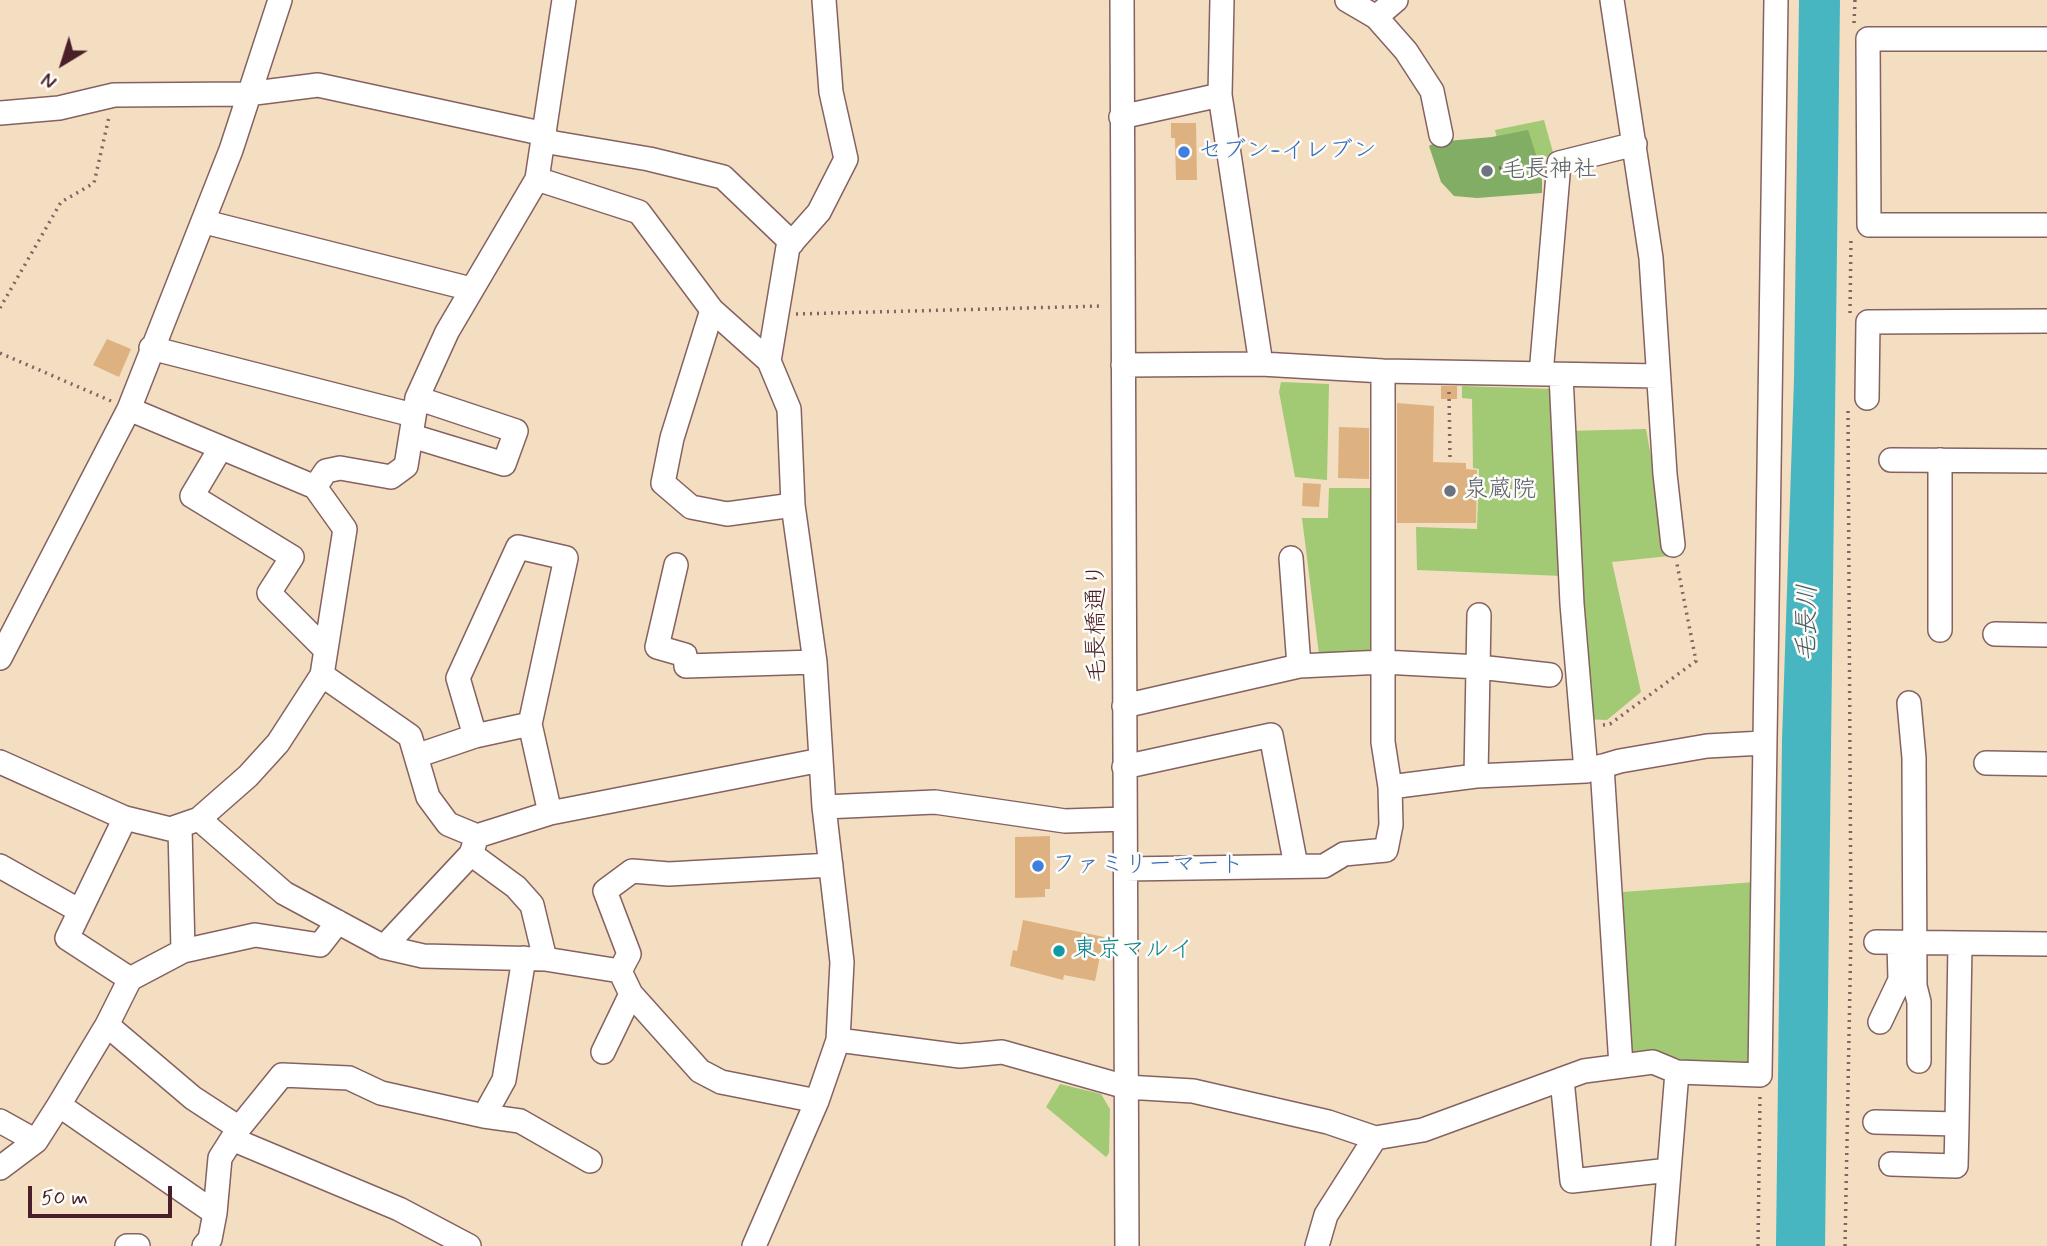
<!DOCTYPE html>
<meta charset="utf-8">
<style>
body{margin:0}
#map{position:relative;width:2047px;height:1246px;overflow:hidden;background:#f3dec2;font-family:Mynerve,sans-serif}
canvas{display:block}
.north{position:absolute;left:28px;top:28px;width:70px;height:70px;-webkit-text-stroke:5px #fdfcf7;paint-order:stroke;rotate:218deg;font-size:19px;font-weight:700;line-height:28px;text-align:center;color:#4a1f2b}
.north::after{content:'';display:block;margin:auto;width:24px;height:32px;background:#4a1f2b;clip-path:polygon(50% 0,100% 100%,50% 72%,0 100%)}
.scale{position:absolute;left:28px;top:1186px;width:144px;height:32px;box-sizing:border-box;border:4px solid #4a1f2b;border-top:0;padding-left:9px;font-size:21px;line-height:24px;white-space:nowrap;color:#4a1f2b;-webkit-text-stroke:5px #fdfcf7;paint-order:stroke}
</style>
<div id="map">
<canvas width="2047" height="1246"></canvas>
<div class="north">N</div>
<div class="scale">50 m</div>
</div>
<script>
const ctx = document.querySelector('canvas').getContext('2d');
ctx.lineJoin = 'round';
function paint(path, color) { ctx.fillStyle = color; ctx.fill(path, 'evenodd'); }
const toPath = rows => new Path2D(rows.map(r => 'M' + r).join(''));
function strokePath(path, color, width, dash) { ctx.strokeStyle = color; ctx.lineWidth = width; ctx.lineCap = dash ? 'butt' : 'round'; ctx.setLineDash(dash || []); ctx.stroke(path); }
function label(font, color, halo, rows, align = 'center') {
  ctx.font = font + ' Mynerve,"Klee One",sans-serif'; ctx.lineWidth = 5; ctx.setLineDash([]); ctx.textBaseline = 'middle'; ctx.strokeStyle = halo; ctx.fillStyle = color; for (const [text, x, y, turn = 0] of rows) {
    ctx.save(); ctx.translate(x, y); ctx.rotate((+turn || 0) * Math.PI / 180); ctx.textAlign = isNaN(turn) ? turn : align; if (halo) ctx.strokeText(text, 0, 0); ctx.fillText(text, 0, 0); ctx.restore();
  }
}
paint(toPath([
 [1544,120,1554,156,1502,160,1495,130],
 [1281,382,1329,384,1327,480,1295,477,1279,392],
 [1462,386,1554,389,1562,576,1417,570,1416,527,1477,529,1479,469,1473,468,1472,399,1462,398],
 [1646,429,1669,556,1612,562,1641,692,1607,720,1585,719,1568,431],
 [1329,488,1374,488,1374,645,1368,651,1324,658,1319,654,1302,518,1328,518],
 [1755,882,1752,1063,1704,1066,1656,1052,1629,1058,1623,892],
 [1060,1084,1101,1094,1110,1109,1109,1153,1106,1157,1046,1107]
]), '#a2c973');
paint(toPath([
 [1528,130,1542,173,1542,193,1477,198,1454,196,1441,182,1429,146,1436,142,1492,137]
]), '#81ad65');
paint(toPath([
 [1799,0,1840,0,1825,1246,1776,1246,1782,740,1794,379]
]), '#47b6c1');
paint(toPath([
 [1171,123,1196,123,1197,180,1176,180,1175,138,1171,138],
 [107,339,131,349,119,377,93,365],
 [1441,386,1457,386,1457,399,1441,399],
 [1397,403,1434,406,1433,462,1466,463,1466,469,1477,470,1476,523,1397,523],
 [1339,427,1369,428,1369,479,1338,478],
 [1303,483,1321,484,1319,507,1302,506],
 [1050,836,1050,889,1045,889,1045,897,1015,898,1015,837],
 [1023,920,1104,937,1095,981,1064,975,1063,980,1010,966,1013,950,1017,951]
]), '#deb280');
const minor = toPath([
 [1122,0,1127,1246],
 [1347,0,1376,17,1406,51,1432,91,1441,135],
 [1612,0,1651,258,1665,474,1673,545],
 [1376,17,1396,0],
 [2047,39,1868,39,1869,225,2047,225],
 [1220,95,1261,364],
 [0,113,59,108,114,95,247,94,318,85,545,134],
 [1121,117,1220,95,1222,0],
 [543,141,649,159,723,177,792,243],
 [537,179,639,212,712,310,769,361],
 [205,222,471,289],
 [712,310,672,438,663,483,691,507,727,514,793,505],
 [151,348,413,415],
 [1123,365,1261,364,1383,371,1658,376],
 [1541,374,1559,163,1635,144],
 [1561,375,1572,604,1586,771],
 [1867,398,1868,322,2047,321],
 [129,409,315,487,326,471,340,468,391,477,406,466,417,398,447,332,537,179,564,0],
 [412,436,504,464,516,431,417,398],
 [220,449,192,496,292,557,269,593,324,648],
 [1891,460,2047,461],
 [315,487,345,529,322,675,278,743,248,776,199,819,284,893,384,947,423,956,545,959,620,971],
 [1291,558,1299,666],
 [676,565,657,647,685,655,686,666,815,662],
 [1940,630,1940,460],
 [1995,634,2047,635],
 [0,658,129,409,231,150,280,0],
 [322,675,410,736,428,797,448,824,477,836,550,813,821,760],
 [1909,703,1914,758,1915,986,1919,1002,1919,1061],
 [1124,706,1299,666,1383,662,1479,667,1550,675],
 [530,724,475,736,458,678,518,547,566,558,530,724,550,813],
 [416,756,475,736],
 [0,762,125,818,170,829,199,819],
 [1986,763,2047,764],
 [1602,766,1621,1066],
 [1124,767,1271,735,1296,866],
 [1476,776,1586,771,1620,761,1707,746,1763,743],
 [1390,787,1476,776,1479,615],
 [824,807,935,802,1065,821,1125,819],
 [125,818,67,938,130,979],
 [180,828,183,951],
 [471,854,516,887,532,905,545,959],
 [0,866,80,911],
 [1125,869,1324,866,1344,854,1386,850,1391,825,1390,787,1383,742,1383,371],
 [1876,942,2047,944],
 [384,947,471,854,477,836],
 [631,994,700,1071,721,1082,817,1101],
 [1880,1022,1900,980,1899,943],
 [838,1040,960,1056,1002,1052,1126,1087,1193,1091,1328,1122,1375,1138,1423,1130,1584,1071,1653,1062,1677,1072,1760,1075,1776,0],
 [603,1052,631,994,620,971,629,954,605,891,632,871,669,874,831,865],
 [1562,1079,1572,1181,1669,1170],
 [59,1105,107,1025],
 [484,1116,504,1080,524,958],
 [0,1121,36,1141],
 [1875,1122,1957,1124,1960,944],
 [239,1128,193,1098,107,1025,130,979,183,951,255,935,320,945,338,922],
 [232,1139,399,1209,469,1246],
 [1891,1164,1956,1166,1957,1124],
 [0,1168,36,1141,59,1105,215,1213],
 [127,1246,138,1246],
 [204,1246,210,1239,215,1213,220,1158,239,1128,282,1075,349,1078,381,1093,484,1116,520,1121,590,1161],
 [754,1246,817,1101,838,1040,842,962,824,807,815,662,793,505,789,409,769,361,788,247,819,212,846,159,831,92,824,0],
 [1317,1246,1326,1215,1375,1138],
 [1663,1246,1677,1072]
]);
strokePath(minor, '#856260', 26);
strokePath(toPath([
 [1854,23,1855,0],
 [1499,168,1540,166],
 [0,308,61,202,94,183,109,117],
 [1850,313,1851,237],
 [796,314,1103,306],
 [0,353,111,401],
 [1449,392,1450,459],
 [1603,725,1610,724,1696,661,1677,564],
 [1758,1246,1760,1094],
 [1845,1246,1851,932,1848,408]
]), '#856260', 3.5, [2, 5]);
strokePath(minor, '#fff', 23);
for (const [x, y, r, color] of [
 [1184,152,7,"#3f7fe0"],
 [1487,171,7,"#6b7280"],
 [1450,491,7,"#6b7280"],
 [1038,866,7,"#3f7fe0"],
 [1059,951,7,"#0f9aa8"]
]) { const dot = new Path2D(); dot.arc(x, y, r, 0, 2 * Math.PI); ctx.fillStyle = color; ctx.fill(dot); strokePath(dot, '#fdfcf7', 2.5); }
label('24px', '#366cbe', '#fdfcf7', [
 ["セブン-イレブン",1198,152],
 ["ファミリーマート",1052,866]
], 'left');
label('24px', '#5b616d', '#fdfcf7', [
 ["毛長神社",1501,171],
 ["泉蔵院",1464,491]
], 'left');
label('24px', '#4a1f2b', '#fdfcf7', [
 ["毛長橋通り",1098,623,-90]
]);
label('24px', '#0d838f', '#fdfcf7', [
 ["東京マルイ",1073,951]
], 'left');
label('italic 26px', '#495b67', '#fdfcf7', [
 ["毛長川",1809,623,-89]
]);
</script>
